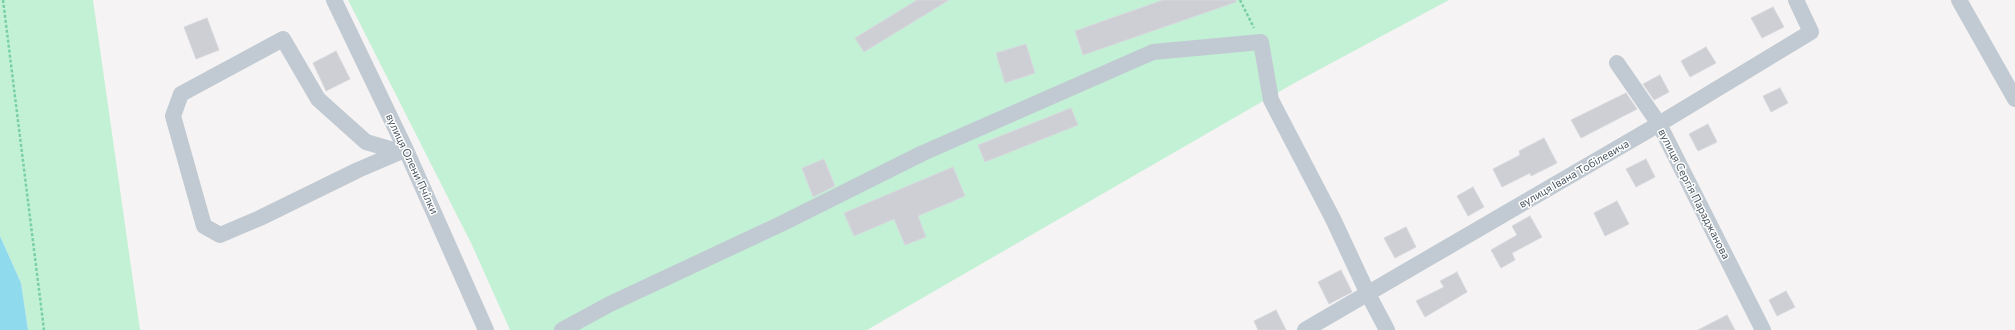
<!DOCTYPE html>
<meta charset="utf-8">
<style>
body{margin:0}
canvas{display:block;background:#f5f3f3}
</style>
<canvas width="2015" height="330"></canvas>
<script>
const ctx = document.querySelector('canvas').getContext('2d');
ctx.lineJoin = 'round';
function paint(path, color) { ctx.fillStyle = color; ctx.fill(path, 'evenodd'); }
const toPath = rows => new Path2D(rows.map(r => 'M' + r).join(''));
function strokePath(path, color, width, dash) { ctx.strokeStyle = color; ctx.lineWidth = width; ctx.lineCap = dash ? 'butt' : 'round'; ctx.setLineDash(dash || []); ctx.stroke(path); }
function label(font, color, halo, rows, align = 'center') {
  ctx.font = font + ' Commissioner,sans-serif'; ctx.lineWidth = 3; ctx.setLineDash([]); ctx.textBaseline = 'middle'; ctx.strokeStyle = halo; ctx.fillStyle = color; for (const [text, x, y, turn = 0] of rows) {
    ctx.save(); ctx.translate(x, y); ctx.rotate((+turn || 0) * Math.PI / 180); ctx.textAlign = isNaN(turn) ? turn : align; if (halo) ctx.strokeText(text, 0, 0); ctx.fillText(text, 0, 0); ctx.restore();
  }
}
paint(toPath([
 [0,0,93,0,140,330,28,330,21,283,0,236],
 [348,0,1449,0,1296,82,867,330,510,330,472,245]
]), '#c3f1d5');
paint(toPath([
 [0,236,21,283,28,330,0,330]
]), '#90daee');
const building = toPath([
 [917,0,949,0,864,52,855,38,917,0],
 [1163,0,1236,0,1236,2,1083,55,1075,31,1163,0],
 [1773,7,1784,27,1762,38,1751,18,1773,7],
 [207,18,219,50,196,59,184,27,207,18],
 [1026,44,1035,73,1005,83,996,53,1026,44],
 [1706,47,1716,63,1690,77,1681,61,1706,47],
 [336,51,350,79,326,91,313,63,336,51],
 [1660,75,1669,92,1654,100,1643,84,1660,75],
 [1780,88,1788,103,1771,112,1763,96,1780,88],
 [1626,93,1637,109,1581,138,1571,120,1626,93],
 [1071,108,1078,125,985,162,978,145,1071,108],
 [1708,124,1717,142,1698,151,1689,134,1708,124],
 [1544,138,1557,163,1531,176,1530,173,1502,187,1493,169,1520,155,1519,151,1544,138],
 [824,159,835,186,813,197,802,168,824,159],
 [1646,159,1655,177,1636,187,1626,169,1646,159],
 [953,167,965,196,918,216,926,237,905,245,894,219,854,236,844,213,953,167],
 [1473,187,1484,207,1468,216,1457,196,1473,187],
 [1617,201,1629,224,1605,236,1594,213,1617,201],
 [1530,216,1542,237,1512,253,1515,260,1501,268,1491,250,1517,235,1512,226,1530,216],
 [1406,227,1416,247,1395,258,1384,238,1406,227],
 [1341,270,1352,292,1329,304,1318,282,1341,270],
 [1457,272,1467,292,1425,317,1416,301,1444,287,1440,281,1457,272],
 [1786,291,1795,307,1777,316,1769,300,1786,291],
 [1276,310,1286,330,1258,330,1254,321,1276,310],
 [1727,315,1735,330,1698,330,1727,315]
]);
paint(building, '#cdcfd5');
strokePath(building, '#d7d9de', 1);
strokePath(toPath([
 [3,0,44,330],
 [1240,0,1254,28]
]), '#7ad0a6', 2.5, [3, 2]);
strokePath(toPath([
 [334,0,406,150,486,330],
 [1959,0,2015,99],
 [1617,63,1659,124,1763,330],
 [400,152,366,142,318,99,283,39,181,94,173,116,204,226,220,235,260,218,358,170,400,152,406,150],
 [562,330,610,304,783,223,923,153,1153,52,1261,42,1271,100,1333,219,1368,294,1387,330],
 [1305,330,1659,124,1811,32,1796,0]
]), '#c1cad2', 16);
label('11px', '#4a5661', '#fff', [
 ["вулиця Олени Пчілки",412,164,65],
 ["вулиця Івана Тобілевича",1574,174,-30],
 ["вулиця Сергія Параджанова",1694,194,63]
]);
</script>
